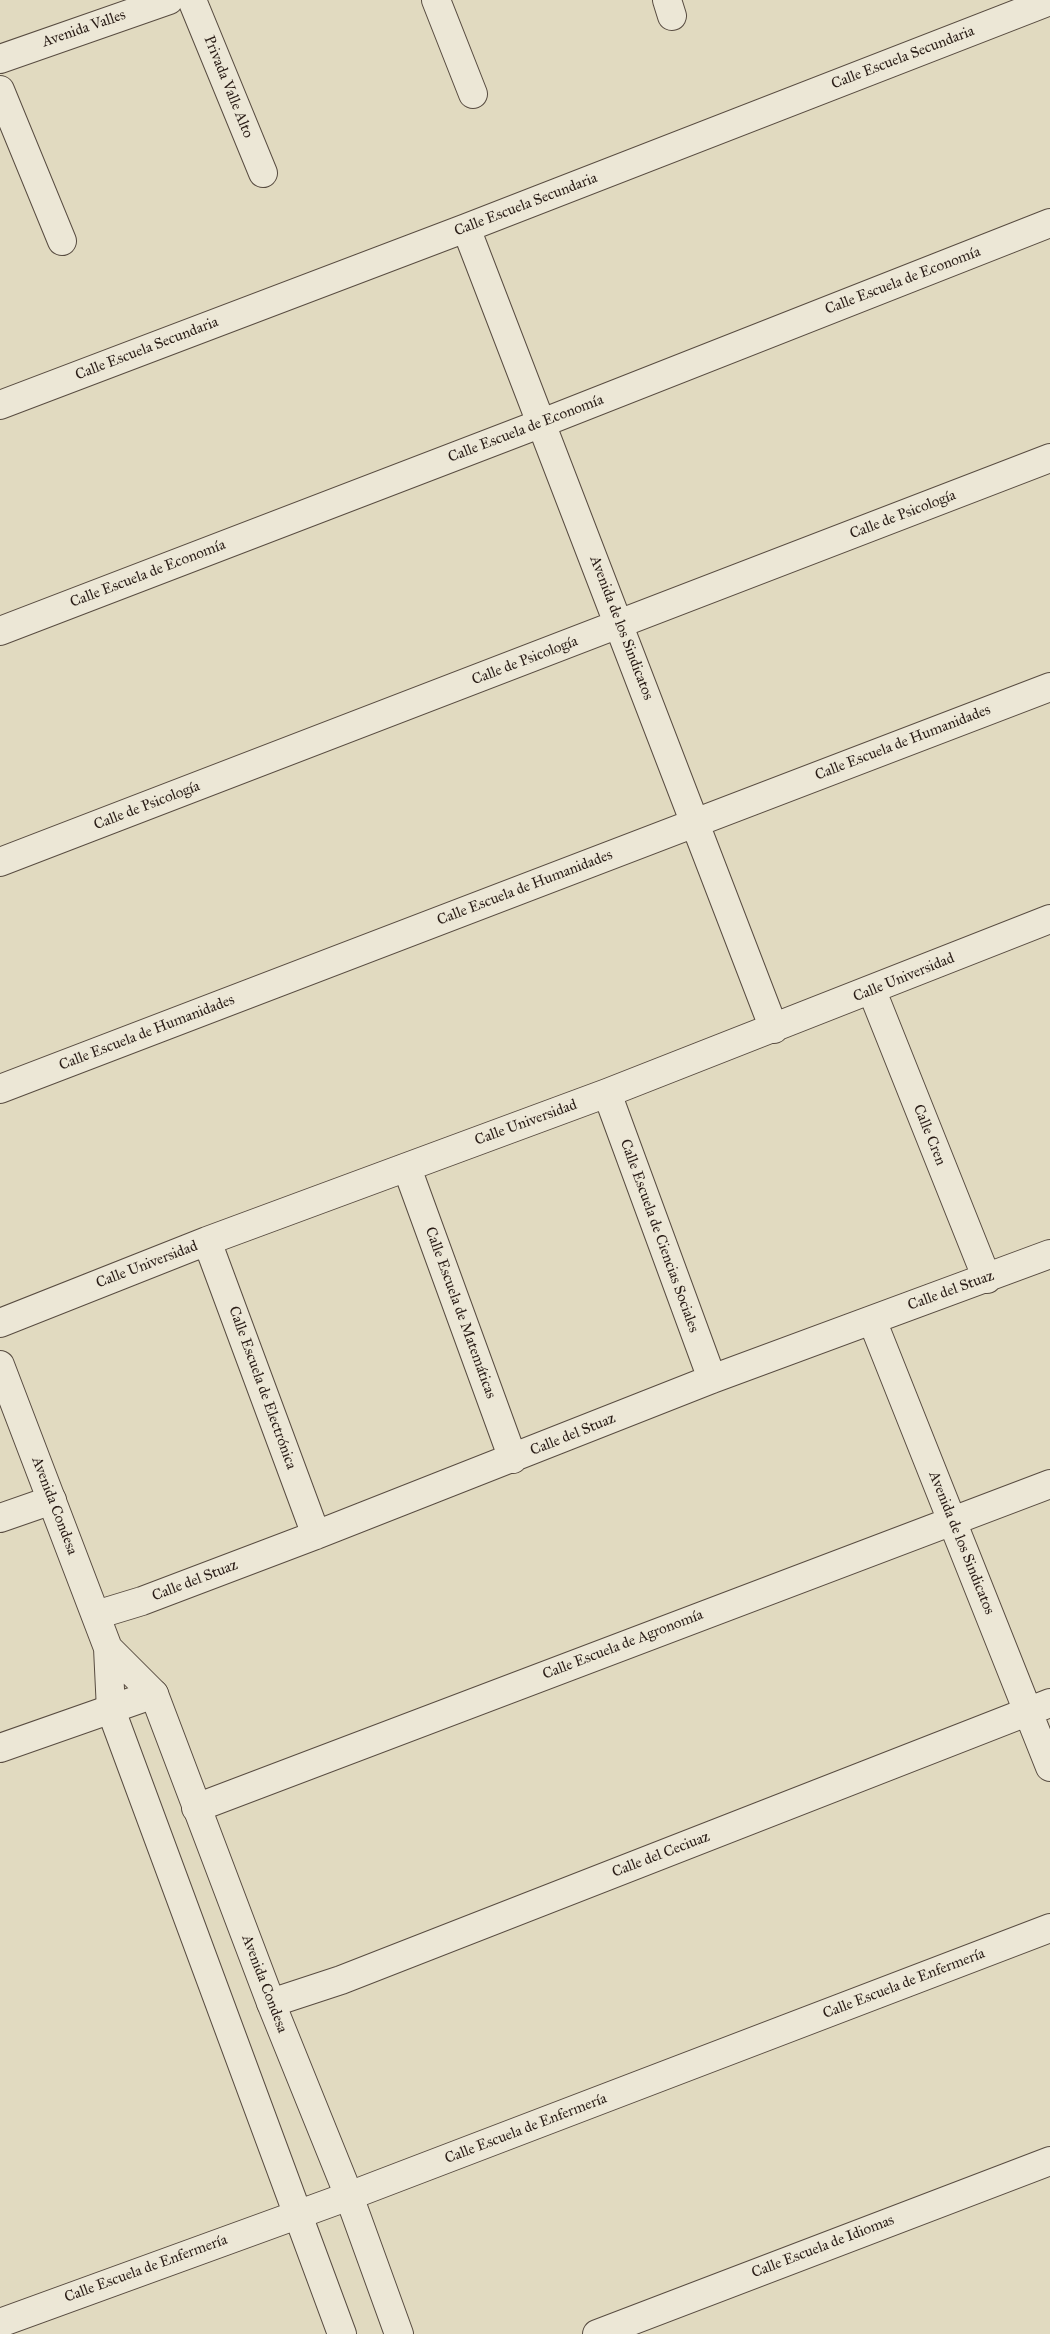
<!DOCTYPE html>
<meta charset="utf-8">
<style>
body{margin:0}
canvas{display:block;background:#e1dac0}
</style>
<canvas width="1050" height="2334"></canvas>
<script>
const ctx = document.querySelector('canvas').getContext('2d');
ctx.lineJoin = 'round';
const toPath = rows => new Path2D(rows.map(r => 'M' + r).join(''));
function strokePath(path, color, width, dash) { ctx.strokeStyle = color; ctx.lineWidth = width; ctx.lineCap = dash ? 'butt' : 'round'; ctx.setLineDash(dash || []); ctx.stroke(path); }
function label(font, color, halo, rows, align = 'center') {
  ctx.font = font + ' "IM FELL Great Primer",serif'; ctx.lineWidth = 4; ctx.setLineDash([]); ctx.textBaseline = 'middle'; ctx.strokeStyle = halo; ctx.fillStyle = color; for (const [text, x, y, turn = 0] of rows) {
    ctx.save(); ctx.translate(x, y); ctx.rotate((+turn || 0) * Math.PI / 180); ctx.textAlign = isNaN(turn) ? turn : align; if (halo) ctx.strokeText(text, 0, 0); ctx.fillText(text, 0, 0); ctx.restore();
  }
}
const minor = toPath([
 [192,0,263,173],
 [436,0,473,94],
 [667,0,672,16],
 [0,90,62,241],
 [466,228,774,1029],
 [0,405,466,228,1050,1],
 [0,631,542,423,1050,223],
 [0,862,1050,458],
 [872,991,987,1279],
 [0,1089,1050,687],
 [607,1093,712,1379],
 [407,1168,513,1459],
 [207,1241,316,1535],
 [872,1320,1050,1767],
 [0,1323,207,1241,607,1093,1050,919],
 [0,1518,52,1500],
 [96,1615,142,1601,316,1535,712,1379,1050,1254],
 [0,1748,154,1694],
 [196,1808,1050,1484],
 [271,2003,341,1980,1050,1703],
 [0,2323,349,2196,1050,1928],
 [597,2334,1050,2161]
]);
const tertiary = toPath([
 [0,59,169,0],
 [0,1365,108,1648,111,1710,342,2334],
 [108,1648,154,1694,271,2003,349,2196,399,2334]
]);
strokePath(minor, '#584c41', 30);
strokePath(tertiary, '#584c41', 30);
strokePath(minor, '#ece7d6', 28);
strokePath(tertiary, '#ece7d6', 28);
label('15px', '#2a1d17', '#ece7d6', [
 ["Avenida Valles",84,29,-19],
 ["Calle Escuela Secundaria",903,58,-21],
 ["Privada Valle Alto",228,87,68],
 ["Calle Escuela Secundaria",526,205,-21],
 ["Calle Escuela de Economía",903,281,-21],
 ["Calle Escuela Secundaria",147,349,-21],
 ["Calle Escuela de Economía",526,429,-21],
 ["Calle de Psicología",903,515,-21],
 ["Calle Escuela de Economía",148,574,-21],
 ["Avenida de los Sindicatos",621,628,69],
 ["Calle de Psicología",525,661,-21],
 ["Calle Escuela de Humanidades",903,743,-21],
 ["Calle de Psicología",147,806,-21],
 ["Calle Escuela de Humanidades",525,888,-21],
 ["Calle Universidad",904,978,-22],
 ["Calle Escuela de Humanidades",147,1033,-21],
 ["Calle Universidad",526,1123,-20],
 ["Calle Cren",929,1135,68],
 ["Calle Escuela de Ciencias Sociales",659,1236,70],
 ["Calle Universidad",147,1265,-21],
 ["Calle del Stuaz",951,1291,-20],
 ["Calle Escuela de Matemáticas",460,1313,70],
 ["Calle Escuela de Electrónica",262,1388,70],
 ["Calle del Stuaz",573,1435,-22],
 ["Avenida Condesa",54,1506,69],
 ["Avenida de los Sindicatos",961,1543,68],
 ["Calle del Stuaz",195,1581,-21],
 ["Calle Escuela de Agronomía",623,1645,-21],
 ["Calle del Ceciuaz",661,1855,-21],
 ["Avenida Condesa",264,1984,69],
 ["Calle Escuela de Enfermería",904,1984,-21],
 ["Calle Escuela de Enfermería",526,2129,-21],
 ["Calle Escuela de Idiomas",823,2247,-21],
 ["Calle Escuela de Enfermería",146,2269,-20]
]);
</script>
